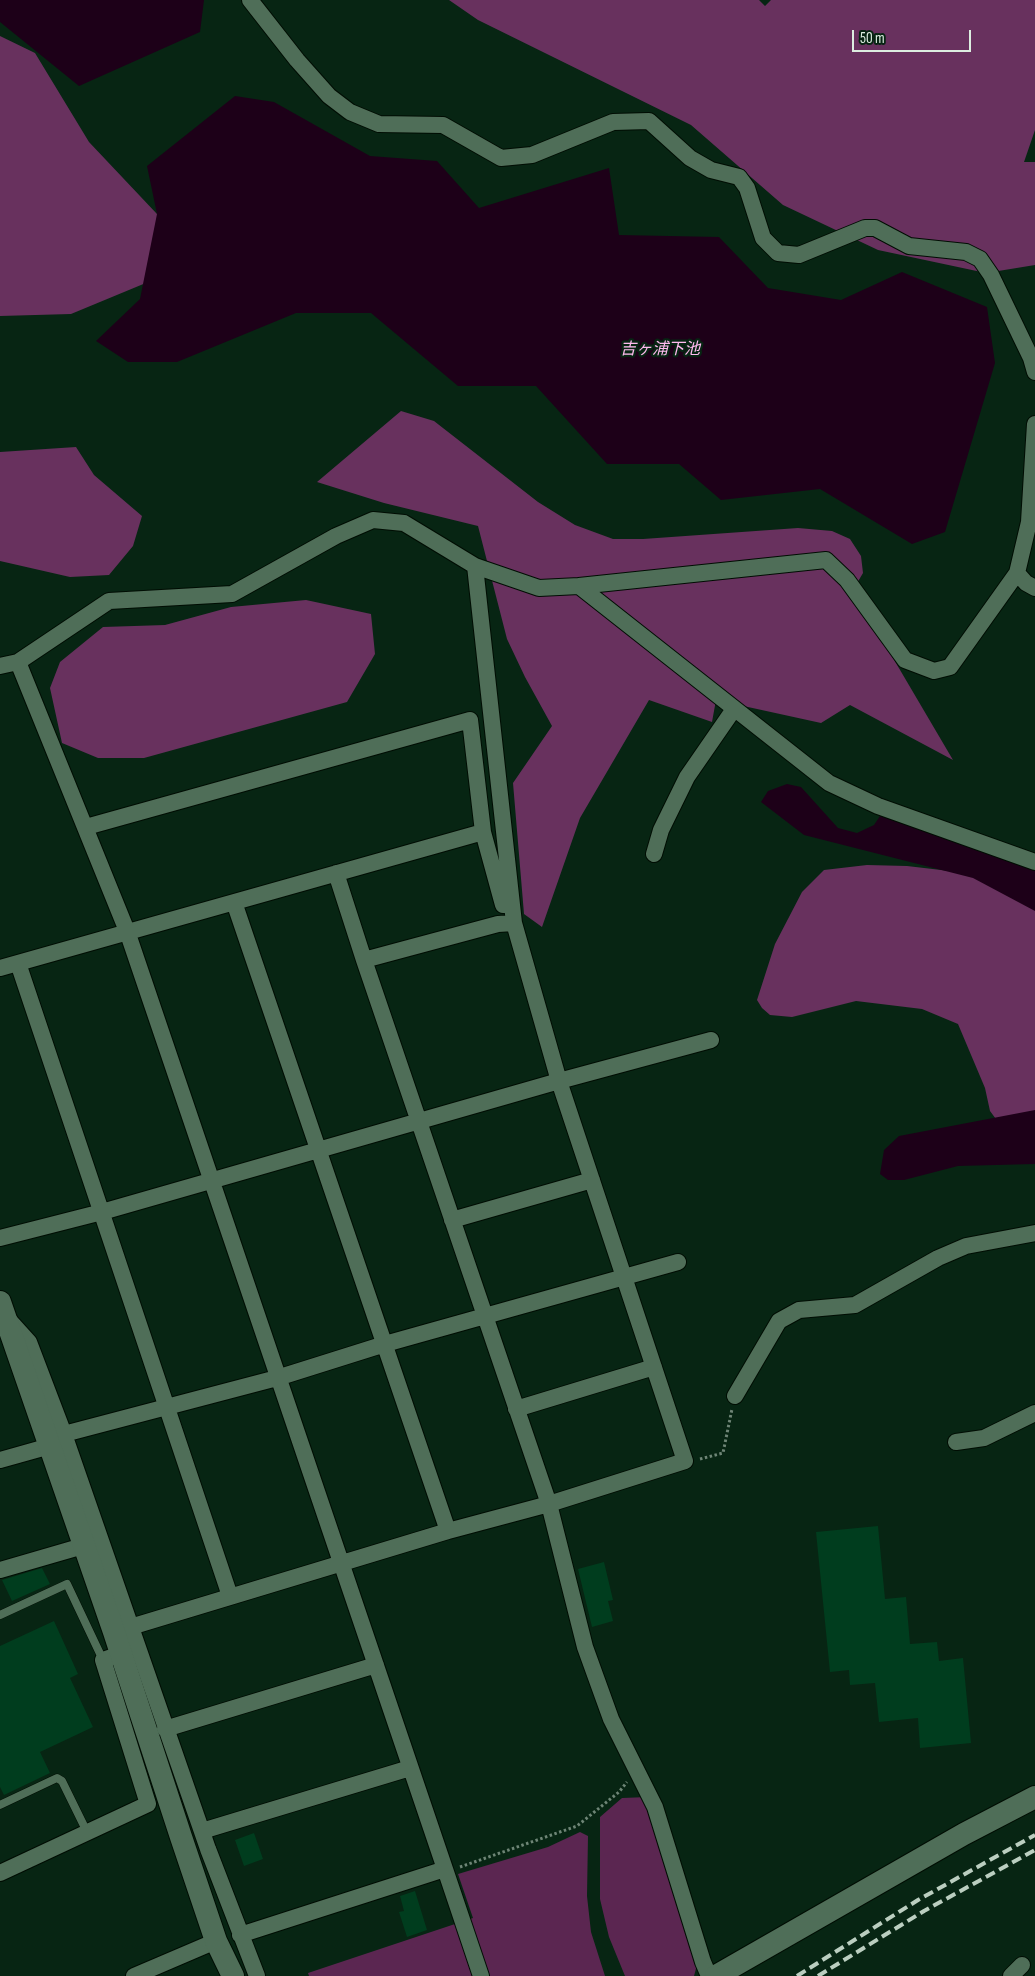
<!DOCTYPE html>
<meta charset="utf-8">
<style>
body{margin:0}
#map{position:relative;width:1035px;height:1976px;overflow:hidden;background:#072513;font-family:"Sofia Sans Condensed",sans-serif}
canvas{display:block}
.scale{position:absolute;left:852px;top:30px;width:119px;height:22px;box-sizing:border-box;border:2px solid #dcede0;border-top:0;padding-left:6px;font-size:15px;line-height:18px;white-space:nowrap;color:#dcede0;-webkit-text-stroke:4px #072513;paint-order:stroke}
</style>
<div id="map">
<canvas width="1035" height="1976"></canvas>
<div class="scale">50 m</div>
</div>
<script>
const ctx = document.querySelector('canvas').getContext('2d');
ctx.lineJoin = 'round';
function paint(path, color) { ctx.fillStyle = color; ctx.fill(path, 'evenodd'); }
const toPath = rows => new Path2D(rows.map(r => 'M' + r).join(''));
function strokePath(path, color, width, dash) { ctx.strokeStyle = color; ctx.lineWidth = width; ctx.lineCap = dash ? 'butt' : 'round'; ctx.setLineDash(dash || []); ctx.stroke(path); }
function label(font, color, halo, rows, align = 'center') {
  ctx.font = font + ' "Sofia Sans Condensed","Noto Sans JP",sans-serif'; ctx.lineWidth = 4.5; ctx.setLineDash([]); ctx.textBaseline = 'middle'; ctx.strokeStyle = halo; ctx.fillStyle = color; for (const [text, x, y, turn = 0] of rows) {
    ctx.save(); ctx.translate(x, y); ctx.rotate((+turn || 0) * Math.PI / 180); ctx.textAlign = isNaN(turn) ? turn : align; if (halo) ctx.strokeText(text, 0, 0); ctx.fillText(text, 0, 0); ctx.restore();
  }
}
paint(toPath([
 [648,1797,697,1965,694,1976,625,1976,609,1937,600,1899,600,1817,622,1798],
 [580,1832,588,1836,587,1896,591,1932,605,1976,309,1976,308,1973,473,1918,458,1874,548,1847]
]), '#5b2651');
paint(toPath([
 [449,0,759,0,765,6,771,0,1035,0,1035,130,1024,162,1035,162,1035,265,986,273,878,250,783,205,691,125,478,20],
 [0,36,35,53,89,142,157,214,182,268,71,314,0,316],
 [401,411,434,421,538,502,575,525,613,539,643,539,798,528,832,531,850,539,861,556,863,573,853,590,953,760,850,705,821,723,716,700,712,722,649,700,580,818,542,927,524,914,513,783,552,726,525,677,507,639,478,526,384,503,317,482],
 [76,447,94,475,142,516,133,546,109,575,70,577,0,561,0,452],
 [306,600,371,614,375,654,347,702,144,758,98,758,62,743,50,688,60,662,103,627,165,625,231,607],
 [867,865,907,866,1035,881,1035,1132,1007,1134,990,1111,985,1088,958,1024,922,1009,856,1001,792,1017,770,1015,762,1008,757,1000,775,944,802,892,824,870]
]), '#68315e');
paint(toPath([
 [0,0,204,0,200,32,79,86,0,22],
 [235,96,274,102,370,156,437,161,479,208,609,168,619,235,719,237,768,288,841,300,902,272,987,307,995,363,945,532,912,544,820,489,721,500,679,464,607,464,536,386,458,386,371,313,296,313,177,362,128,362,96,341,140,299,157,214,147,166],
 [787,784,801,787,838,828,857,833,874,825,880,816,1035,869,1035,911,973,878,804,835,761,802,768,791],
 [1035,1110,1035,1164,958,1166,904,1180,888,1180,880,1174,884,1150,899,1136]
]), '#1d0018');
paint(toPath([
 [878,1526,885,1599,906,1597,910,1644,937,1642,939,1661,963,1658,971,1743,920,1748,918,1718,879,1722,875,1683,850,1685,849,1670,830,1672,816,1532],
 [604,1562,613,1600,608,1601,613,1621,592,1627,578,1569],
 [42,1568,50,1584,12,1601,2,1580],
 [54,1621,78,1674,70,1678,93,1727,40,1752,50,1773,4,1795,0,1787,0,1646],
 [254,1833,263,1859,244,1866,235,1840],
 [415,1891,427,1930,407,1937,399,1912,404,1911,400,1896]
]), '#003d1e');
const lane = toPath([
 [0,1615,67,1584,103,1660],
 [0,1805,57,1778,62,1781,87,1832]
]);
const street = toPath([
 [250,0,297,60,329,96,350,112,379,124,443,125,501,158,532,155,613,122,649,121,690,158,711,170,739,177,747,188,763,238,778,253,799,255,865,228,875,228,909,246,966,252,980,259,991,275,1031,358,1035,372],
 [1017,573,1026,583,1035,588],
 [579,586,829,783,878,806,1035,862],
 [18,662,127,931,445,1869,240,1935],
 [0,666,18,662,109,601,232,594,336,536,373,520,404,523,475,566,539,588,579,586,826,560,847,580,905,660,934,671,950,667,1017,573,1029,522,1035,424],
 [86,827,470,720,483,832,503,905],
 [654,854,661,830,687,777,734,709],
 [336,873,364,960,549,1504,585,1647,611,1719,655,1807,703,1962,709,1976],
 [234,902,448,1531],
 [364,960,498,924,514,923],
 [18,963,230,1596],
 [0,968,483,832],
 [452,1220,592,1180],
 [0,1238,102,1212,559,1081,711,1040],
 [10,1321,29,1342,64,1434,208,1849,257,1976],
 [735,1396,779,1321,799,1310,855,1305,938,1258,966,1246,1035,1233],
 [516,1409,654,1367],
 [64,1434,277,1378,385,1344,678,1262],
 [956,1442,984,1438,1035,1413],
 [0,1460,50,1446],
 [0,1570,83,1546],
 [114,1632,448,1531,549,1504,685,1461,559,1081,514,923,475,566],
 [165,1729,376,1665],
 [202,1831,410,1768],
 [445,1869,481,1976],
 [0,1873,148,1804,103,1660,120,1654],
 [134,1976,216,1941],
 [1011,1976,1022,1965]
]);
const secondary = toPath([
 [0,1302,114,1632,181,1837,216,1941,233,1976],
 [716,1976,964,1834,1035,1797]
]);
strokePath(lane, '#000d03', 9);
strokePath(street, '#000d03', 18);
strokePath(secondary, '#000d03', 24);
strokePath(toPath([
 [700,1459,723,1453,732,1409],
 [460,1867,577,1826,619,1792,627,1782]
]), '#6e8576', 3, [2.5, 2.5]);
strokePath(lane, '#4f6e58', 8);
strokePath(street, '#4f6e58', 16);
strokePath(secondary, '#4f6e58', 22);
strokePath(toPath([
 [797,1976,918,1900,1035,1835],
 [818,1976,924,1911,1035,1850]
]), '#bbcec0', 4, [10, 5]);
label('italic 16px', '#ffbaef', '#072513', [
 ["吉ヶ浦下池",660,350]
]);
</script>
